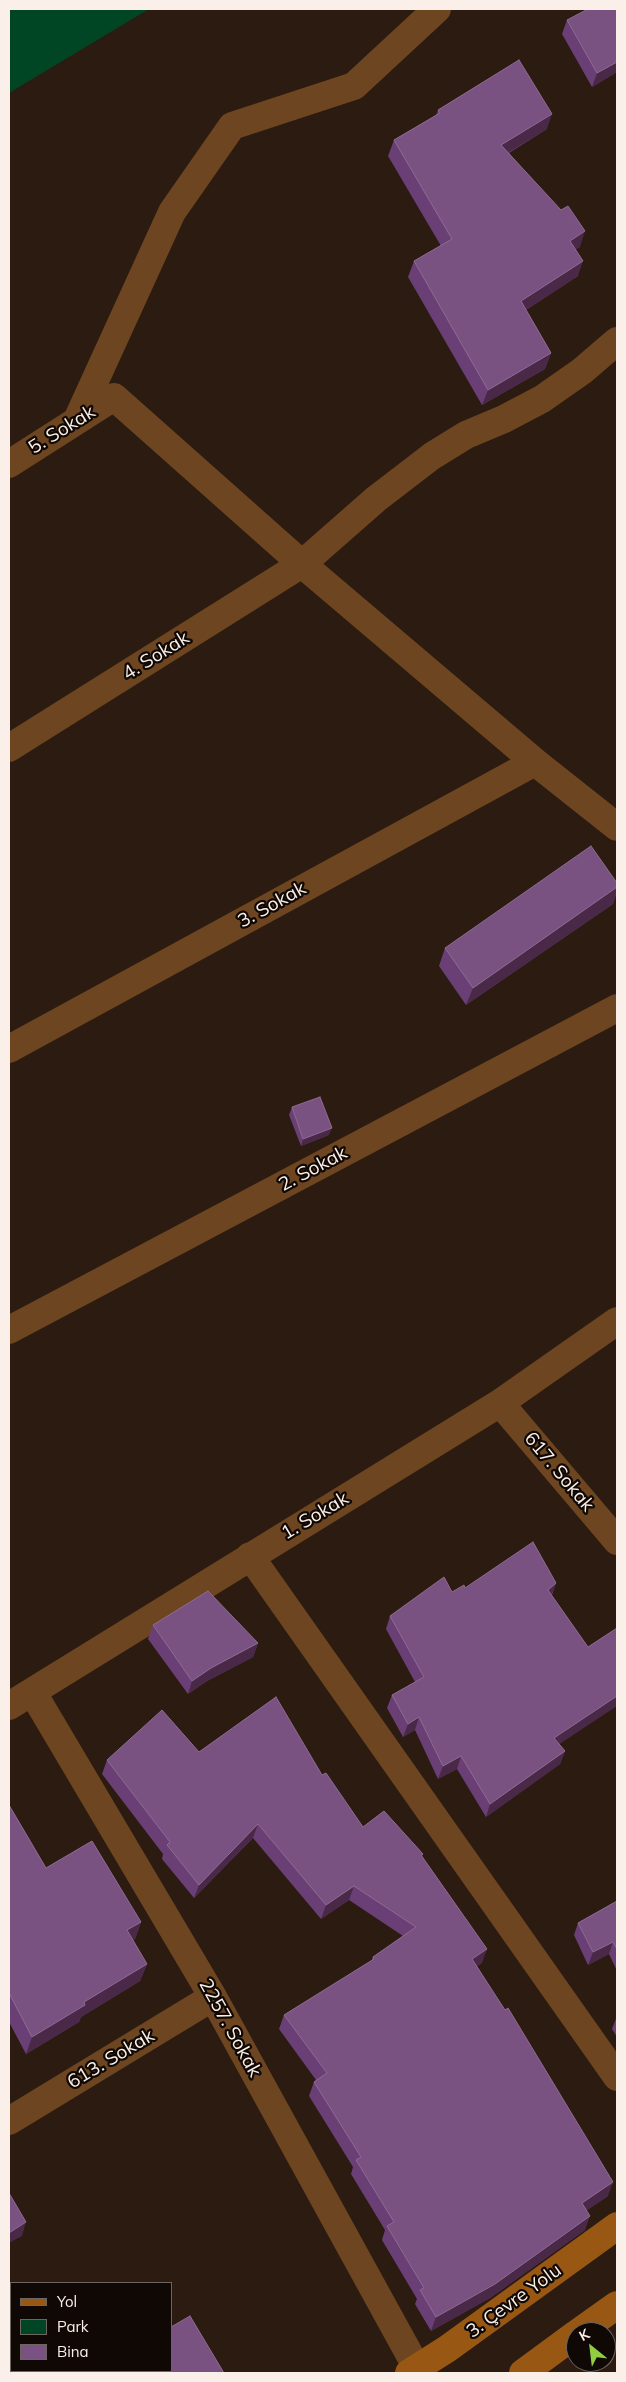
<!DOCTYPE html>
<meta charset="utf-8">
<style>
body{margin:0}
#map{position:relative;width:626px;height:2382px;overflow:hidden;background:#2b1b11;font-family:Mulish,sans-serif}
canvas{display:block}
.frame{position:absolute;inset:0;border:10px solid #fbf0e9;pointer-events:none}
.legend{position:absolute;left:10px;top:2282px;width:162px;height:90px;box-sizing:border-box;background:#0f0804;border:1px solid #6d6560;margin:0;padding:6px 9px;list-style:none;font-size:15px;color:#fbf0e9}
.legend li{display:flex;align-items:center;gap:10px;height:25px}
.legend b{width:25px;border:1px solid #6d6560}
.north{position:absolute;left:566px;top:2322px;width:50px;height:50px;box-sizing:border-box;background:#0f0804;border:1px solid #6d6560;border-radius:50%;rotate:331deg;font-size:14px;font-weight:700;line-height:20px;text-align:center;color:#fbf0e9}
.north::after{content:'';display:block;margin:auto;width:18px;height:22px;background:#90cd41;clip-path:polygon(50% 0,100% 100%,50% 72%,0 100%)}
</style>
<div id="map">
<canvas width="626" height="2382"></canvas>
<div class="frame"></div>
<ul class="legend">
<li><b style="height:6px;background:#985814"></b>Yol</li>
<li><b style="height:14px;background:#004524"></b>Park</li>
<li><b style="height:14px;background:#7a5282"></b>Bina</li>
</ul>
<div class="north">K</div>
</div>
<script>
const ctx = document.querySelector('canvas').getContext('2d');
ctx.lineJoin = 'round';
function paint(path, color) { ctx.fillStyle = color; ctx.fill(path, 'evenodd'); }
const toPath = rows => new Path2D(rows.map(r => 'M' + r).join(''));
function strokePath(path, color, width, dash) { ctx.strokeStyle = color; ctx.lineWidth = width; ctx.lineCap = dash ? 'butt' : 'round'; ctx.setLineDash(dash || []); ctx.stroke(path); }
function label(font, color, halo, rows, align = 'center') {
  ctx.font = font + ' Mulish,sans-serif'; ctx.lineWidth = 4.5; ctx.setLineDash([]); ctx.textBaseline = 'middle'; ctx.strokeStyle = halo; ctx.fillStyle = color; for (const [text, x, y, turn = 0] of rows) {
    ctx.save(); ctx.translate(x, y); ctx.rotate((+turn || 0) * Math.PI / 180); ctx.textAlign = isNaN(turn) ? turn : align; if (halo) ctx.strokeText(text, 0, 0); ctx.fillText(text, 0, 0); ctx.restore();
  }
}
paint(toPath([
 [9,9,149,9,9,93]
]), '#004524');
strokePath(toPath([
 [77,420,172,212,232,126,354,86,437,9],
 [9,464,114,397,302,564,535,762,617,827],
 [9,748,302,564,376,499,432,456,466,435,504,419,542,399,582,371,617,341],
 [9,1049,535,762],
 [9,1330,617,1008],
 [500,1403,617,1541],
 [250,1556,617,2077],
 [33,1693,213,1997,417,2368],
 [9,1706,500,1403,617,1321],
 [9,2121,213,1997]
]), '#6d4520', 28);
strokePath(toPath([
 [579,2332,617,2305],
 [409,2373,447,2349,617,2226],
 [523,2373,576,2334]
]), '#985814', 28);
paint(toPath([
 [617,9,617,72,592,87,562,34,567,20],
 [438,110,547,129,509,153,580,247,576,249,578,276,526,310,551,353,545,369,482,405,408,277,414,261,441,246,388,156,394,140,436,115],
 [617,883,617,891,613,904,466,1005,439,966,445,948],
 [292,1107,329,1135,301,1146,289,1115],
 [556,1583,552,1595,559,1745,565,1751,560,1764,486,1817,457,1769,438,1779,415,1730,403,1737,387,1708,392,1695,415,1682,386,1629,390,1616,465,1588],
 [153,1625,258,1643,253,1657,207,1681,188,1694,148,1639],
 [199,1752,322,1775,363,1827,423,1854,422,1856,482,1963,477,1966,608,2196,587,2210,585,2230,490,2298,431,2331,415,2304,417,2299,382,2240,385,2230,351,2174,353,2167,309,2096,314,2082,316,2080,279,2029,284,2015,371,1961,373,1957,403,1936,349,1900,321,1919,253,1838,194,1898,162,1859,163,1854,102,1774,107,1760],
 [9,1805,46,1868,141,1922,135,1939,133,1940,147,1964,140,1981,81,2017,79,2022,26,2054,9,2022],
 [617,1901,617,1971,609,1954,588,1965,574,1935,578,1923],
 [617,2016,617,2037,612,2029],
 [153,2371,171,2371,224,2373,154,2373]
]), '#6a3f76');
paint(toPath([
 [617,62,617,72,592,87,597,73],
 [552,114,547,129,496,160,501,145],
 [585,231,580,247,565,257,570,241],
 [583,261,578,276,515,317,521,301],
 [551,353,545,369,482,405,488,390],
 [617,887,617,891,613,904,466,1005,473,988],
 [332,1128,329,1135,301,1146,303,1139],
 [556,1583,551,1596,548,1590],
 [258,1643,253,1657,207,1681,188,1694,192,1681,211,1668],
 [617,1696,617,1706,549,1751,554,1738],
 [419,1717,415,1730,403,1737,408,1724],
 [565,1751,560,1764,486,1817,490,1804],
 [461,1756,457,1769,438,1779,443,1766],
 [258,1824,253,1838,194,1898,199,1885],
 [354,1886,349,1900,321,1919,326,1905],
 [141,1922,135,1939,120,1947,127,1930],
 [613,1942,609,1954,588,1965,593,1952],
 [487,1949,482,1963,467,1973,472,1959],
 [147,1964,140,1981,81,2017,79,2022,26,2054,32,2037,84,2002],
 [613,2182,608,2196,577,2217,582,2203],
 [590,2216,585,2230,490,2298,431,2331,436,2317],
 [26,2222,22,2236,9,2243,9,2233]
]), '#4a2948');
const building = toPath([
 [588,9,617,9,617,62,597,73,567,20,588,9],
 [519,60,552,114,501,145,561,210,568,206,585,231,570,241,583,261,521,301,551,353,488,390,414,261,452,239,394,140,440,113,438,110,519,60],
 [591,846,617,883,617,887,473,988,445,948,591,846],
 [320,1097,332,1128,303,1139,292,1107,320,1097],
 [533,1542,556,1583,548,1590,588,1647,617,1628,617,1696,554,1738,565,1751,490,1804,461,1756,443,1766,419,1717,408,1724,392,1695,424,1677,390,1616,444,1577,452,1592,464,1585,465,1588,533,1542],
 [208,1591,258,1643,211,1668,192,1681,153,1625,208,1591],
 [276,1697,322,1775,326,1773,363,1827,384,1811,423,1854,421,1855,487,1949,472,1959,505,2010,508,2008,613,2182,582,2203,590,2216,495,2284,436,2317,420,2290,424,2288,387,2226,394,2222,356,2160,361,2157,314,2082,327,2073,284,2015,374,1959,373,1957,416,1927,354,1886,326,1905,258,1824,199,1885,167,1845,170,1842,107,1760,162,1710,199,1752,276,1697],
 [9,1805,46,1868,92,1841,141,1922,127,1930,147,1964,84,2002,85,2005,32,2037,9,1993,9,1805],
 [617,1901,617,1949,613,1942,593,1952,578,1923,617,1901],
 [9,2193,26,2222,9,2233,9,2193],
 [190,2316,224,2373,167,2373,165,2371,171,2371,171,2327,190,2316]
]);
paint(building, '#7a5282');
strokePath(building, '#8e6b92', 1);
label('19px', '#fbf0e9', '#0f0804', [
 ["5. Sokak",62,430,-32],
 ["4. Sokak",156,656,-32],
 ["3. Sokak",272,905,-29],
 ["2. Sokak",313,1169,-28],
 ["617. Sokak",559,1472,50],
 ["1. Sokak",315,1516,-31],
 ["2257. Sokak",230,2028,61],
 ["613. Sokak",111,2059,-31],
 ["3. Çevre Yolu",514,2301,-36]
]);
</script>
